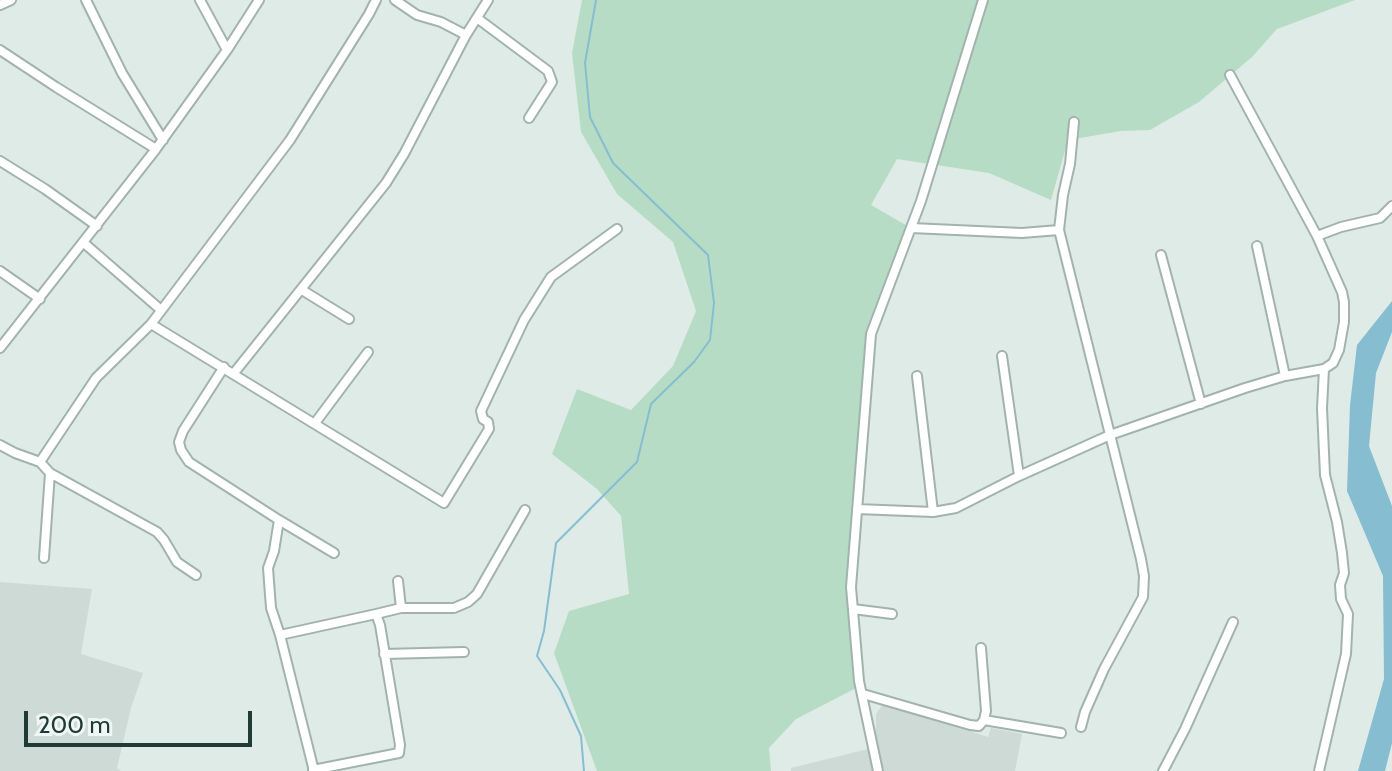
<!DOCTYPE html>
<style>
body{margin:0}
#map{position:relative;width:1392px;height:771px;overflow:hidden;background:#dfebe7;font-family:Cabin,sans-serif}
canvas{display:block}
.scale{position:absolute;left:24px;top:711px;width:228px;height:36px;box-sizing:border-box;border:4px solid #203b36;border-top:0;padding-left:10px;font-size:24px;line-height:28px;white-space:nowrap;color:#203b36;-webkit-text-stroke:6px #eff7f4;paint-order:stroke}
</style>
<div id="map">
<canvas width="1392" height="771"></canvas>
<div class="scale">200 m</div>
</div>
<script>
const ctx = document.querySelector('canvas').getContext('2d');
ctx.lineJoin = 'round';
function paint(path, color) { ctx.fillStyle = color; ctx.fill(path, 'evenodd'); }
const toPath = rows => new Path2D(rows.map(r => 'M' + r).join(''));
function strokePath(path, color, width, dash) { ctx.strokeStyle = color; ctx.lineWidth = width; ctx.lineCap = dash ? 'butt' : 'round'; ctx.setLineDash(dash || []); ctx.stroke(path); }
paint(toPath([
 [0,582,92,589,81,654,143,673,131,708,117,768,121,771,0,771],
 [883,704,988,737,991,728,1022,734,1015,771,791,771,791,768,876,747,876,714]
]), '#cddad6');
paint(toPath([
 [582,0,1355,0,1277,29,1252,57,1199,102,1150,130,1121,131,1068,140,1051,200,989,173,897,159,871,205,911,228,876,334,852,600,862,685,796,719,769,748,771,771,597,771,554,653,569,611,629,594,621,516,597,489,552,454,577,389,631,410,673,366,696,311,673,242,617,194,581,132,572,53]
]), '#b7dcc5');
paint(toPath([
 [1392,301,1392,332,1376,373,1369,446,1392,506,1392,743,1385,771,1358,771,1384,679,1383,576,1347,491,1350,405,1357,345]
]), '#86bdd1');
strokePath(toPath([
 [584,771,581,736,560,690,537,656,544,631,556,543,637,462,651,404,694,362,710,340,714,303,708,255,613,163,590,117,585,63,596,0]
]), '#86bdd1', 2);
const street = toPath([
 [86,0,122,73,163,140],
 [200,0,227,50],
 [395,0,417,15,441,22,466,35],
 [0,5,11,0],
 [477,18,548,71,552,82,529,118],
 [0,50,56,87,156,149],
 [1230,75,1317,236,1342,292,1344,302,1344,322,1339,350,1333,363,1324,369,1322,408,1325,475,1337,522,1342,553,1344,573,1340,585,1341,599,1348,614,1346,654,1319,771],
 [0,161,45,189,97,226],
 [911,228,1022,233,1059,230,1063,195,1070,164,1074,122],
 [1059,230,1141,559,1144,576,1143,597,1104,669,1085,712,1081,727],
 [1317,236,1341,227,1380,218,1392,206],
 [84,243,161,310],
 [1257,246,1285,376],
 [1161,255,1201,404],
 [0,271,40,299],
 [302,290,349,319],
 [151,324,444,503,489,429,488,422,483,419,481,411,524,320,551,277,617,229],
 [0,348,156,149,227,50,259,0],
 [1002,356,1019,476],
 [224,367,183,431,179,442,181,450,189,462,279,520,274,551,268,568,271,608,280,635,314,771],
 [234,373,386,183,404,154,466,35,488,0],
 [917,376,933,512],
 [315,423,368,352],
 [0,445,15,453,40,462,50,473,157,532,164,540,177,562,196,575],
 [40,462,96,378,151,324,290,140,369,14,376,0],
 [857,509,933,512,956,508,1019,476,1110,435,1245,388,1285,376,1324,369],
 [279,520,334,553],
 [44,558,50,473],
 [398,581,401,608],
 [853,609,892,614],
 [376,614,401,608,454,608,468,602,477,594,525,510],
 [280,635,376,614,380,625,400,745,399,753,313,770],
 [384,654,464,652],
 [863,694,970,725,979,726,984,720,986,711,981,648],
 [984,720,1061,733],
 [878,771,859,681,851,587,871,334,921,201,983,0],
 [1163,771,1185,729,1233,622]
]);
strokePath(street, '#a2b3ae', 12);
strokePath(street, '#fff', 8);
</script>
